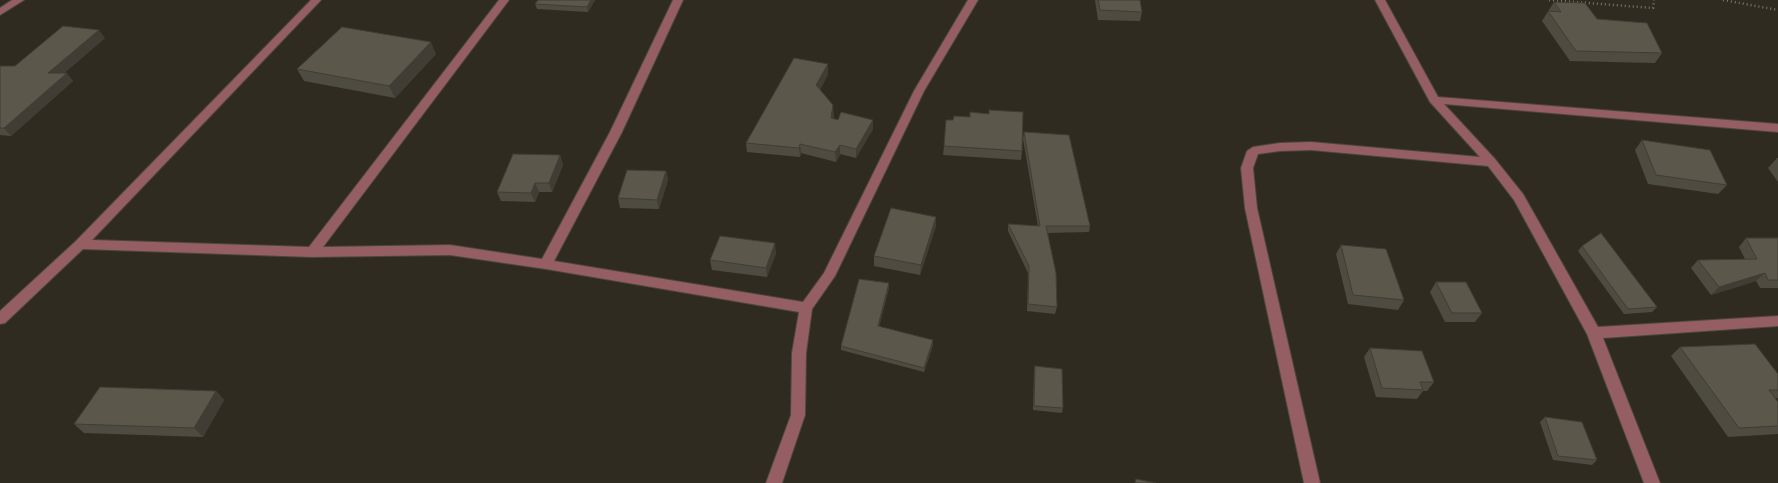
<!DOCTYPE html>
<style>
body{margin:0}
canvas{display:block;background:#2f2b21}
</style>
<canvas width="1778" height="483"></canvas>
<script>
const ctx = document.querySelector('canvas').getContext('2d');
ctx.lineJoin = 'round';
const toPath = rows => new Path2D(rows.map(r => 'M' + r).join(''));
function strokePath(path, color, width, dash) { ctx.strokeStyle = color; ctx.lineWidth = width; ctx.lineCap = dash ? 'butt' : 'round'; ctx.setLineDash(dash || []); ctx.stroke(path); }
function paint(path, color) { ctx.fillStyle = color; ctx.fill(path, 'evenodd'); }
const street = toPath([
 [12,0,24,0,0,15,0,8,12,0],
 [311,0,321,0,92,240,309,247,499,0,509,0,323,247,450,245,542,259,610,132,673,0,683,0,622,132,554,261,803,302,824,273,914,91,968,0,978,0,924,91,835,276,812,309,806,353,805,415,782,483,766,483,791,415,792,353,799,312,546,269,450,255,312,257,83,249,5,323,0,324,0,311,76,241,311,0],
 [1375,0,1385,0,1438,97,1778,124,1778,132,1444,104,1495,159,1523,194,1598,327,1778,316,1778,326,1603,338,1660,483,1644,483,1587,334,1514,200,1488,166,1311,150,1280,151,1258,154,1253,168,1257,208,1320,483,1304,483,1245,208,1241,168,1247,151,1253,147,1280,143,1311,142,1480,157,1430,102,1375,0]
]);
strokePath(street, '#4b473d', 2);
strokePath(toPath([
 [1549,0,1653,8,1654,0],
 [1723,0,1778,10]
]), '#79766d', 2.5, [1, 3]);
paint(street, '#945e62');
paint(toPath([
 [595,0,588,12,537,9,535,4],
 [1095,0,1140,0,1142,12,1140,21,1098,20],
 [1554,2,1597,19,1662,53,1655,63,1570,61,1542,21],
 [105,38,64,73,73,81,11,136,0,135,0,66,15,66],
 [436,54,395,98,304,81,297,69],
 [828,74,820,90,834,115,833,118,873,129,856,158,840,154,836,162,801,153,800,157,747,152,746,143],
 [1024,132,1090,226,1089,232,1048,233,1057,307,1055,314,1027,311,1028,273,1008,231,1008,224,1038,226,1023,139],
 [1642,140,1727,185,1718,194,1648,184,1635,150],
 [944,146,1022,151,1021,160,943,155],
 [560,155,563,165,552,192,539,192,535,202,501,201,497,192],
 [1777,158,1778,158,1778,182,1768,168],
 [666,171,668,180,659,209,620,208,618,198],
 [936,217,936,226,920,275,874,266,874,256],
 [1746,238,1778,238,1778,288,1760,288,1756,281,1711,295,1691,268,1698,260,1745,259,1739,247],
 [1341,245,1404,300,1398,310,1348,304,1336,254],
 [1582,246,1657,307,1652,312,1624,314,1578,251],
 [776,253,767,277,712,270,710,260],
 [1436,282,1482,313,1475,322,1445,322,1430,292],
 [889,288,879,327,933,340,933,345,924,372,841,350,841,346],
 [1680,347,1778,374,1778,398,1775,398,1778,402,1778,434,1728,437,1671,356],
 [1370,348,1434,382,1427,391,1423,391,1417,399,1376,397,1364,357],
 [1035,366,1063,408,1062,413,1033,410,1034,371],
 [216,391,224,400,203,437,84,433,74,424],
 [1545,417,1597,460,1592,465,1553,460,1540,422]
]), '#4e4b40');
paint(toPath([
 [591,0,595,0,588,12,587,7],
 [99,30,105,38,55,81,48,73],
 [431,42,436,54,395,98,389,86],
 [828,64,828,74,817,95,816,85],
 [67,73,73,81,11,136,4,128],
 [833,105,834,115,832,127,831,118],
 [873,120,873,129,856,158,856,149],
 [800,144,801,153,800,157,799,148],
 [840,145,840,154,836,162,835,152],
 [560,155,563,165,552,192,549,183],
 [666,171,668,180,659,209,657,200],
 [535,183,539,192,535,202,531,193],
 [936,217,936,226,920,275,921,265],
 [775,243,776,253,767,277,766,268],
 [1765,273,1756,281,1711,295,1719,287],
 [889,283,889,288,878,331,878,326],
 [933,340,933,345,924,372,924,368],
 [216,391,224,400,203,437,194,428]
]), '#403d34');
const building = toPath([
 [538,0,591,0,587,7,535,4,538,0],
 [1098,0,1140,0,1142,12,1100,10,1098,0],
 [1554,2,1585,3,1597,19,1647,23,1662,53,1576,51,1548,11,1561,12,1554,2],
 [63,26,99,30,48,73,67,73,4,128,0,128,0,66,15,66,63,26],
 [342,27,431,42,389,86,297,69,342,27],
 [794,58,828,64,816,85,833,105,831,118,838,120,841,112,873,120,856,149,840,145,835,152,800,144,799,148,746,143,794,58],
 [989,110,1023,112,1022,151,944,146,946,120,953,120,954,116,970,117,970,112,989,114,989,110],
 [1024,132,1069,135,1090,226,1046,226,1056,273,1057,307,1028,304,1029,266,1008,224,1040,226,1024,132],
 [1642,140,1710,150,1727,185,1656,175,1642,140],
 [513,154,560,155,549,183,535,183,531,193,497,192,513,154],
 [627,170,666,171,657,200,618,198,627,170],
 [891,208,936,217,921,265,874,256,891,208],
 [1601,233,1657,307,1628,309,1582,246,1601,233],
 [720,236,775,243,766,268,710,260,720,236],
 [1746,238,1778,238,1778,280,1768,280,1765,273,1719,287,1698,260,1757,259,1746,238],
 [1341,245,1386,249,1404,300,1353,295,1341,245],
 [859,279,889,283,878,326,933,340,924,368,841,346,859,279],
 [1436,282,1466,282,1482,313,1452,313,1436,282],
 [1755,344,1778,374,1778,390,1769,390,1778,402,1778,426,1739,428,1680,347,1755,344],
 [1370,348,1422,351,1434,382,1420,382,1423,390,1382,388,1370,348],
 [1035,366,1062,369,1063,408,1034,406,1035,366],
 [100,387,216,391,194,428,74,424,100,387],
 [1545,417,1582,422,1597,460,1558,456,1545,417],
 [1136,479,1156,483,1135,483,1136,479]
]);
paint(building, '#5b574b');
strokePath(building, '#403d34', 1);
</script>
